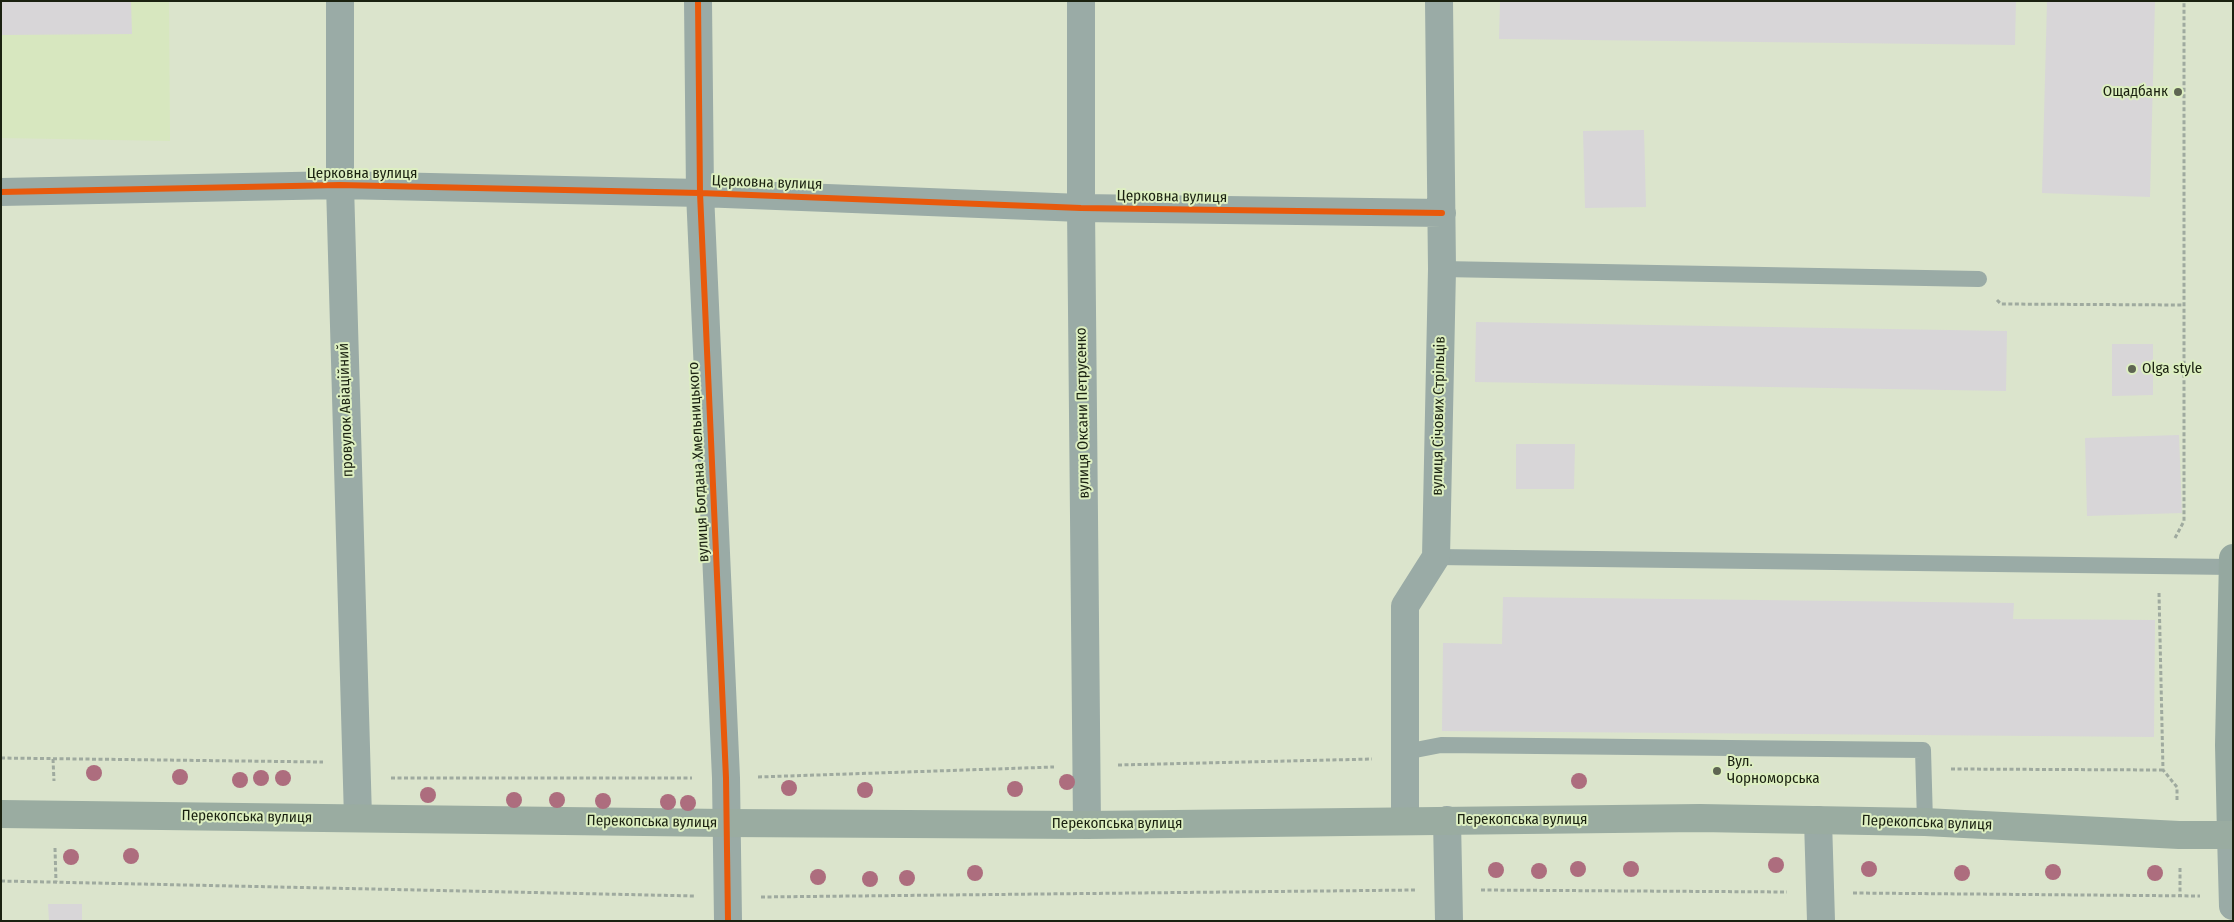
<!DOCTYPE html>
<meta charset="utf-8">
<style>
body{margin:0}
#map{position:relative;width:2234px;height:922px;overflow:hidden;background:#dbe4cc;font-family:"Fira Sans Condensed",sans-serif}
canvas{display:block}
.frame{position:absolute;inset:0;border:2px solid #1a2110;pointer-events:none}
</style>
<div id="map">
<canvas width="2234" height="922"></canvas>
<div class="frame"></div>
</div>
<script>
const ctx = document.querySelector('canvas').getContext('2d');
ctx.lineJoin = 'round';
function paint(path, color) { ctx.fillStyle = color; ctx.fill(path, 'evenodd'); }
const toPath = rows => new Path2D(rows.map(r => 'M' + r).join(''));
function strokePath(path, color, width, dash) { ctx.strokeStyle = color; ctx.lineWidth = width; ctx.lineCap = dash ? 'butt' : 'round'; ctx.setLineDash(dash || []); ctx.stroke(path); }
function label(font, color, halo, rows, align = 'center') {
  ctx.font = font + ' "Fira Sans Condensed",sans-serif'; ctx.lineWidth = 4; ctx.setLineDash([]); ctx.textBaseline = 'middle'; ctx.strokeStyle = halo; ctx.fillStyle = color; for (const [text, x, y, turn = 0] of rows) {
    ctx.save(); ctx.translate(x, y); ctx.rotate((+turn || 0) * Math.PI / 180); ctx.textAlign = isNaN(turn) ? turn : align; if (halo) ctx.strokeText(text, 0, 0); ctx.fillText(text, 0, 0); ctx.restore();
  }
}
paint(toPath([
 [1,1,169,1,170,141,1,138]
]), '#d7e7bf');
paint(toPath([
 [1,1,131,1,132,34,1,35],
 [1500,1,2016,1,2015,45,1499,39],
 [2047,1,2155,1,2150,197,2042,193],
 [1644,130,1646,207,1585,208,1583,131],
 [1476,322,2007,331,2006,391,1475,382],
 [2112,344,2153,344,2153,395,2112,396],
 [2179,435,2182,513,2087,516,2085,438],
 [1516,444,1575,444,1574,489,1516,489],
 [1503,597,2014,603,2013,619,2155,620,2154,737,1442,731,1443,643,1502,644],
 [48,904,82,904,82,921,49,921]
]), '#d8d6d8');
strokePath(toPath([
 [1997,300,2001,304,2183,305],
 [2175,538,2184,521,2184,1],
 [2159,593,2163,770,2177,787,2177,801],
 [1,758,323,762],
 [53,759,54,781],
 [1118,765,1372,759],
 [1951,769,2163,770],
 [758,777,1054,767],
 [391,778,692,778],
 [55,848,56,882],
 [2180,868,2180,896],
 [1,881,695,896],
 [1481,890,1787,892],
 [1853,893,2200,896],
 [761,897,1415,890]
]), '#9faa9f', 3, [4, 2.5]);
strokePath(toPath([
 [1442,269,1979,279],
 [1436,557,2233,567],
 [1405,752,1441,745,1923,750,1925,822]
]), '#9aaba6', 16);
strokePath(toPath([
 [340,1,340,185,358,818],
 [698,1,700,193,726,778,728,921],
 [1081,1,1081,208,1087,825],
 [1,192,340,185,700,193,1081,208,1442,213],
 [1447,820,1449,921],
 [1818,820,1821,921],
 [1405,821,1405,606,1436,557,1442,269,1439,1],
 [2231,835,2233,906]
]), '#9aaba6', 28);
strokePath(toPath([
 [2231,835,2229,745,2233,558]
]), '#95a8a0', 28);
strokePath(toPath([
 [1,814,725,823,1087,825,1700,818,1925,822,2179,835,2233,835]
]), '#9aaca1', 28);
strokePath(toPath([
 [698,1,700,193,726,778,728,921],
 [1,192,340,185,700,193,1081,208,1442,213]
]), '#e8590c', 6);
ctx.fillStyle = '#ad6d7e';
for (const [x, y] of [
 [94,773],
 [180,777],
 [261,778],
 [283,778],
 [240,780],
 [1579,781],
 [1067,782],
 [789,788],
 [1015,789],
 [865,790],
 [428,795],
 [514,800],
 [557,800],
 [603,801],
 [668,802],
 [688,803],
 [131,856],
 [71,857],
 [1776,865],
 [1578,869],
 [1631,869],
 [1869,869],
 [1496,870],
 [1539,871],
 [2053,872],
 [975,873],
 [1962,873],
 [2155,873],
 [818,877],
 [907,878],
 [870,879]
]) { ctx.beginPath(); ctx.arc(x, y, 8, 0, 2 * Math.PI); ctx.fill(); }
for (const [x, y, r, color] of [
 [2178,92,5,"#5e6552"],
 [2132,369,5,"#5e6552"],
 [1717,771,5,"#5e6552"]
]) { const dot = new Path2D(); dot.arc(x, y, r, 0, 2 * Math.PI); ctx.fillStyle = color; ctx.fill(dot); strokePath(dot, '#ddefc1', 2); }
label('15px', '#1a2110', '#ddefc1', [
 ["Ощадбанк",2168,92,"right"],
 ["Olga style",2142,369],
 ["Вул.",1727,762],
 ["Чорноморська",1727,779]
], 'left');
label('15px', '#1a2110', '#ddefc1', [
 ["Церковна вулиця",362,174],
 ["Церковна вулиця",767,183,2],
 ["Церковна вулиця",1172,197,1],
 ["провулок Авіаційний",346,410,-92],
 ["вулиця Оксани Петрусенко",1083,413,-91],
 ["вулиця Січових Стрільців",1439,416,-89],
 ["вулиця Богдана Хмельницького",699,462,-93],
 ["Перекопська вулиця",247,817,1],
 ["Перекопська вулиця",1522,820],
 ["Перекопська вулиця",652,822,1],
 ["Перекопська вулиця",1927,823,2],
 ["Перекопська вулиця",1117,824]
]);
</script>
